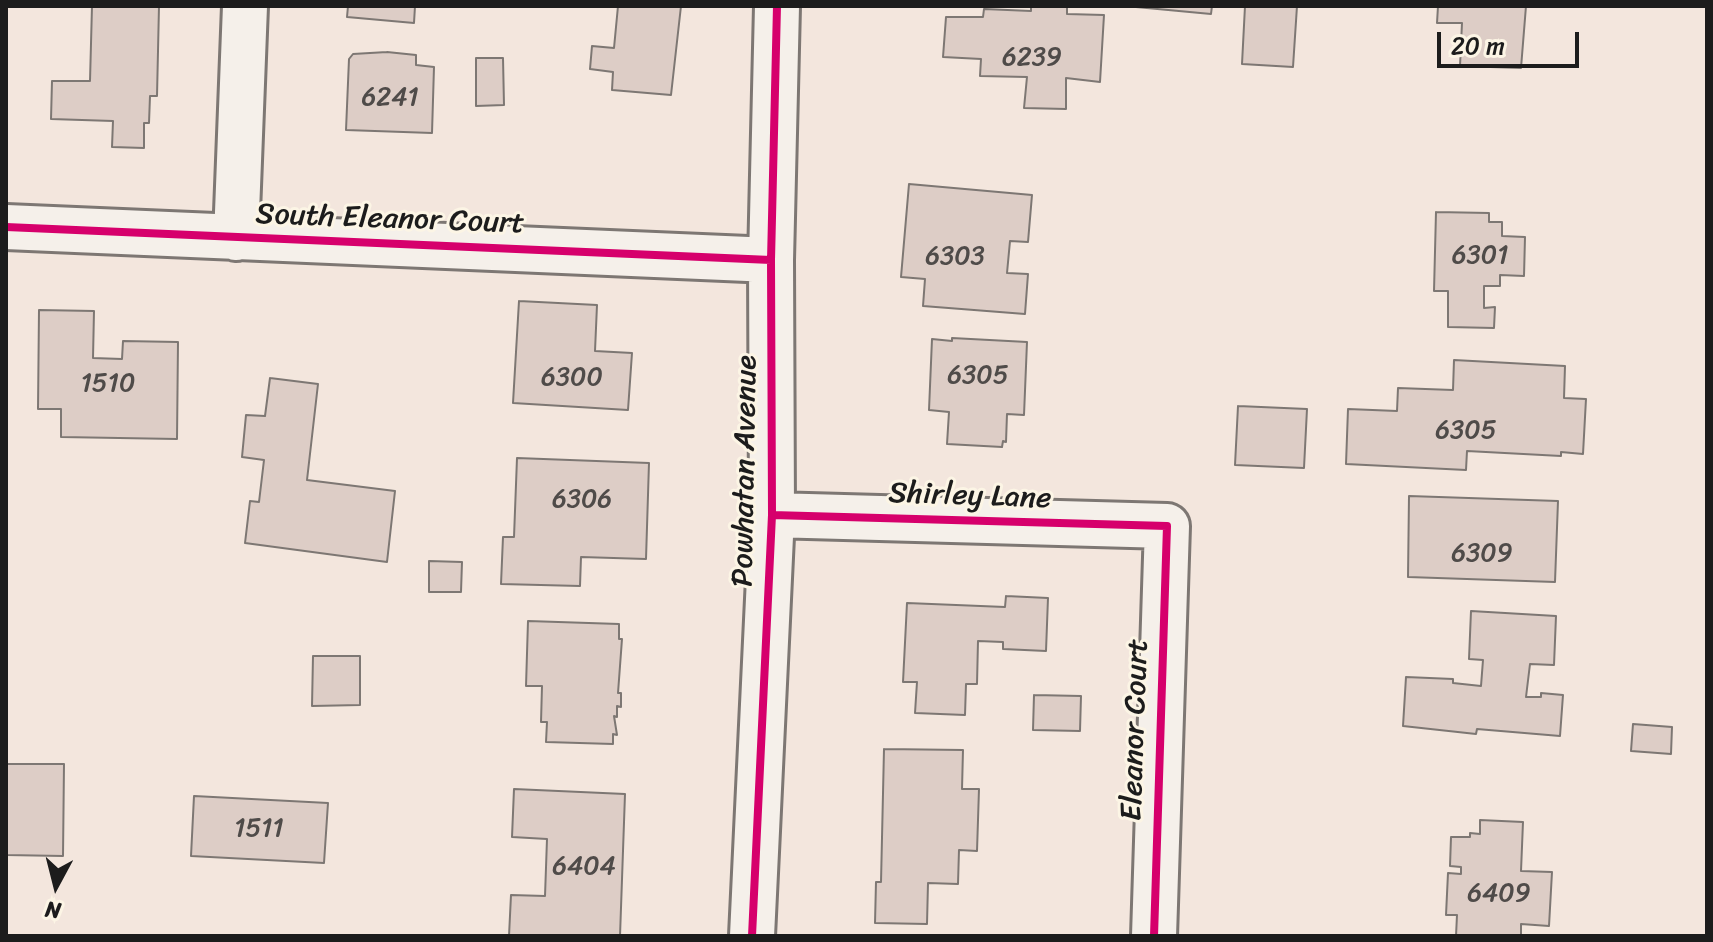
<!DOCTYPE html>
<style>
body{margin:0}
#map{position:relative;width:1713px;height:942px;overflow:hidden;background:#f3e6dd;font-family:Sriracha,sans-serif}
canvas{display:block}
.frame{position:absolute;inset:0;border:8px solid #1c1c1c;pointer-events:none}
.north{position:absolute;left:16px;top:846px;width:80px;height:80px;-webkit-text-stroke:6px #fcf5e5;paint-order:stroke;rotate:187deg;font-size:22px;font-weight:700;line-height:32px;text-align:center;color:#1c1c1c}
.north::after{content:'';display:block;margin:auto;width:28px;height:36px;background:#1c1c1c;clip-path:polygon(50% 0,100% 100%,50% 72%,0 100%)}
.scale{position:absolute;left:1437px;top:32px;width:142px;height:36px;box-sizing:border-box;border:4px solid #1c1c1c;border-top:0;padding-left:10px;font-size:24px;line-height:28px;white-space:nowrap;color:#1c1c1c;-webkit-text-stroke:6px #fcf5e5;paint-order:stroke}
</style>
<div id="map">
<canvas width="1713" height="942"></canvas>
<div class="frame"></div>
<div class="north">N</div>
<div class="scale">20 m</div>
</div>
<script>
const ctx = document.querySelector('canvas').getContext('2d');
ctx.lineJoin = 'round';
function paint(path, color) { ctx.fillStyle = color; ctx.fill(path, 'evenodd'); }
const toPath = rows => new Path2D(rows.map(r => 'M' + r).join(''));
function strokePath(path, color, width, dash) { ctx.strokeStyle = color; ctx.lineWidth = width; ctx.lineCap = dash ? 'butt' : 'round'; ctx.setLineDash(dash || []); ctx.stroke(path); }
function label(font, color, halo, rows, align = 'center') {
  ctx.font = font + ' Sriracha,sans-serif'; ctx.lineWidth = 6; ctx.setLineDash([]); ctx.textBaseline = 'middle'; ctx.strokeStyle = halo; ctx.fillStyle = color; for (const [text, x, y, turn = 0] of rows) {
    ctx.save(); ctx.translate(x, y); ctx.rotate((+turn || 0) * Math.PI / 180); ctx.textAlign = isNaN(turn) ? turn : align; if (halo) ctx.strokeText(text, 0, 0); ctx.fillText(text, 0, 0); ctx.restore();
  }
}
const building = toPath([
 [92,6,159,6,157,96,150,96,149,123,144,123,144,148,112,147,113,121,51,119,52,81,90,81,92,6],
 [348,6,415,6,414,23,347,17,348,6],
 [618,6,681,6,671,95,612,90,613,72,590,69,592,46,614,48,618,6],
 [1031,6,1067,6,1067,14,1104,15,1100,82,1066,78,1066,109,1024,108,1027,77,980,76,981,59,943,57,946,17,983,17,984,9,1031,11,1031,6],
 [1136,6,1212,6,1211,14,1136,7,1136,6],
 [1245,6,1297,6,1293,67,1242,64,1245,6],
 [1438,6,1526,6,1521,68,1460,66,1462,23,1437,23,1438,6],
 [387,52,416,55,416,65,434,67,432,133,346,130,349,59,353,54,387,52],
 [476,58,503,58,504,105,476,106,476,58],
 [909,184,1032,195,1028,242,1010,241,1007,273,1028,274,1025,314,923,306,925,279,901,277,909,184],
 [1436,212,1489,213,1489,222,1502,222,1502,236,1525,237,1524,276,1500,275,1500,286,1484,286,1484,308,1495,307,1494,328,1448,327,1448,291,1434,291,1436,212],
 [519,301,597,305,595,351,632,353,628,410,513,403,519,301],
 [39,310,94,311,93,358,122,359,123,341,178,342,177,439,61,437,61,409,38,409,39,310],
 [952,338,1027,342,1024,415,1007,414,1006,442,1003,441,1002,447,947,444,949,412,929,410,932,339,952,341,952,338],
 [1454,360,1565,366,1564,398,1586,399,1583,454,1561,452,1561,456,1467,451,1466,470,1346,464,1348,409,1397,411,1398,388,1453,390,1454,360],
 [270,378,318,384,307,480,395,491,387,562,245,543,250,501,259,502,264,460,242,457,246,415,265,416,270,378],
 [1238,406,1307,409,1304,468,1235,465,1238,406],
 [517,458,649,463,646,559,581,557,580,586,501,584,503,537,514,537,517,458],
 [1409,496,1558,501,1555,582,1408,577,1409,496],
 [429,561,462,562,461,592,429,592,429,561],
 [1006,596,1048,598,1046,651,1003,649,1003,642,978,641,977,684,966,684,965,715,915,713,917,682,903,682,907,603,1005,607,1006,596],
 [1471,611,1556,616,1554,665,1530,664,1526,697,1541,697,1541,693,1563,695,1560,736,1477,729,1476,734,1403,726,1406,677,1453,679,1453,683,1481,686,1483,660,1469,659,1471,611],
 [528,621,619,624,619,639,622,639,618,693,621,693,621,707,617,706,617,717,614,716,617,735,613,734,613,744,546,742,547,722,541,722,542,686,526,686,528,621],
 [313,656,360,656,360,705,312,706,313,656],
 [1034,695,1081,696,1080,731,1033,730,1034,695],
 [1633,724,1672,727,1671,754,1631,751,1633,724],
 [884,749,963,750,962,789,979,789,977,851,959,850,958,884,928,883,927,924,875,923,876,882,881,882,884,749],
 [7,764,64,764,63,856,6,855,7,764],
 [514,789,625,794,620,936,509,936,511,895,545,896,547,839,512,837,514,789],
 [194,796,328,803,324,863,191,856,194,796],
 [1480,820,1523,822,1521,871,1552,872,1549,926,1521,924,1521,936,1456,936,1457,915,1446,915,1448,873,1461,874,1461,867,1450,866,1451,837,1470,837,1470,833,1480,834,1480,820]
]);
paint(building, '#ddcdc6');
strokePath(building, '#7d7773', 2);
const minor = toPath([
 [6,227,771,260],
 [236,238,245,6],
 [772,515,1167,526,1154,936],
 [752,936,772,515,771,260,777,6]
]);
strokePath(minor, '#7d7773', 50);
strokePath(minor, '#f5f0ea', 44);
strokePath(toPath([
 [6,227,771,260],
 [772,515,1167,526,1154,936],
 [752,936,772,515,771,260,777,6]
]), '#d6006c', 8);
label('26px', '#4f4b49', null, [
 ["6239",1032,58],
 ["6241",390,98],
 ["6301",1480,256],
 ["6303",955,257],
 ["6305",978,376],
 ["6300",572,378],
 ["1510",108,384],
 ["6305",1466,431],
 ["6306",582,500],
 ["6309",1482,554],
 ["1511",259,829],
 ["6404",584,867],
 ["6409",1499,894]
]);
label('30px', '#1c1c1c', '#fcf5e5', [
 ["South Eleanor Court",390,220,2],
 ["Powhatan Avenue",746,471,-89],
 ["Shirley Lane",970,497,2],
 ["Eleanor Court",1136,730,-88]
]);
</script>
